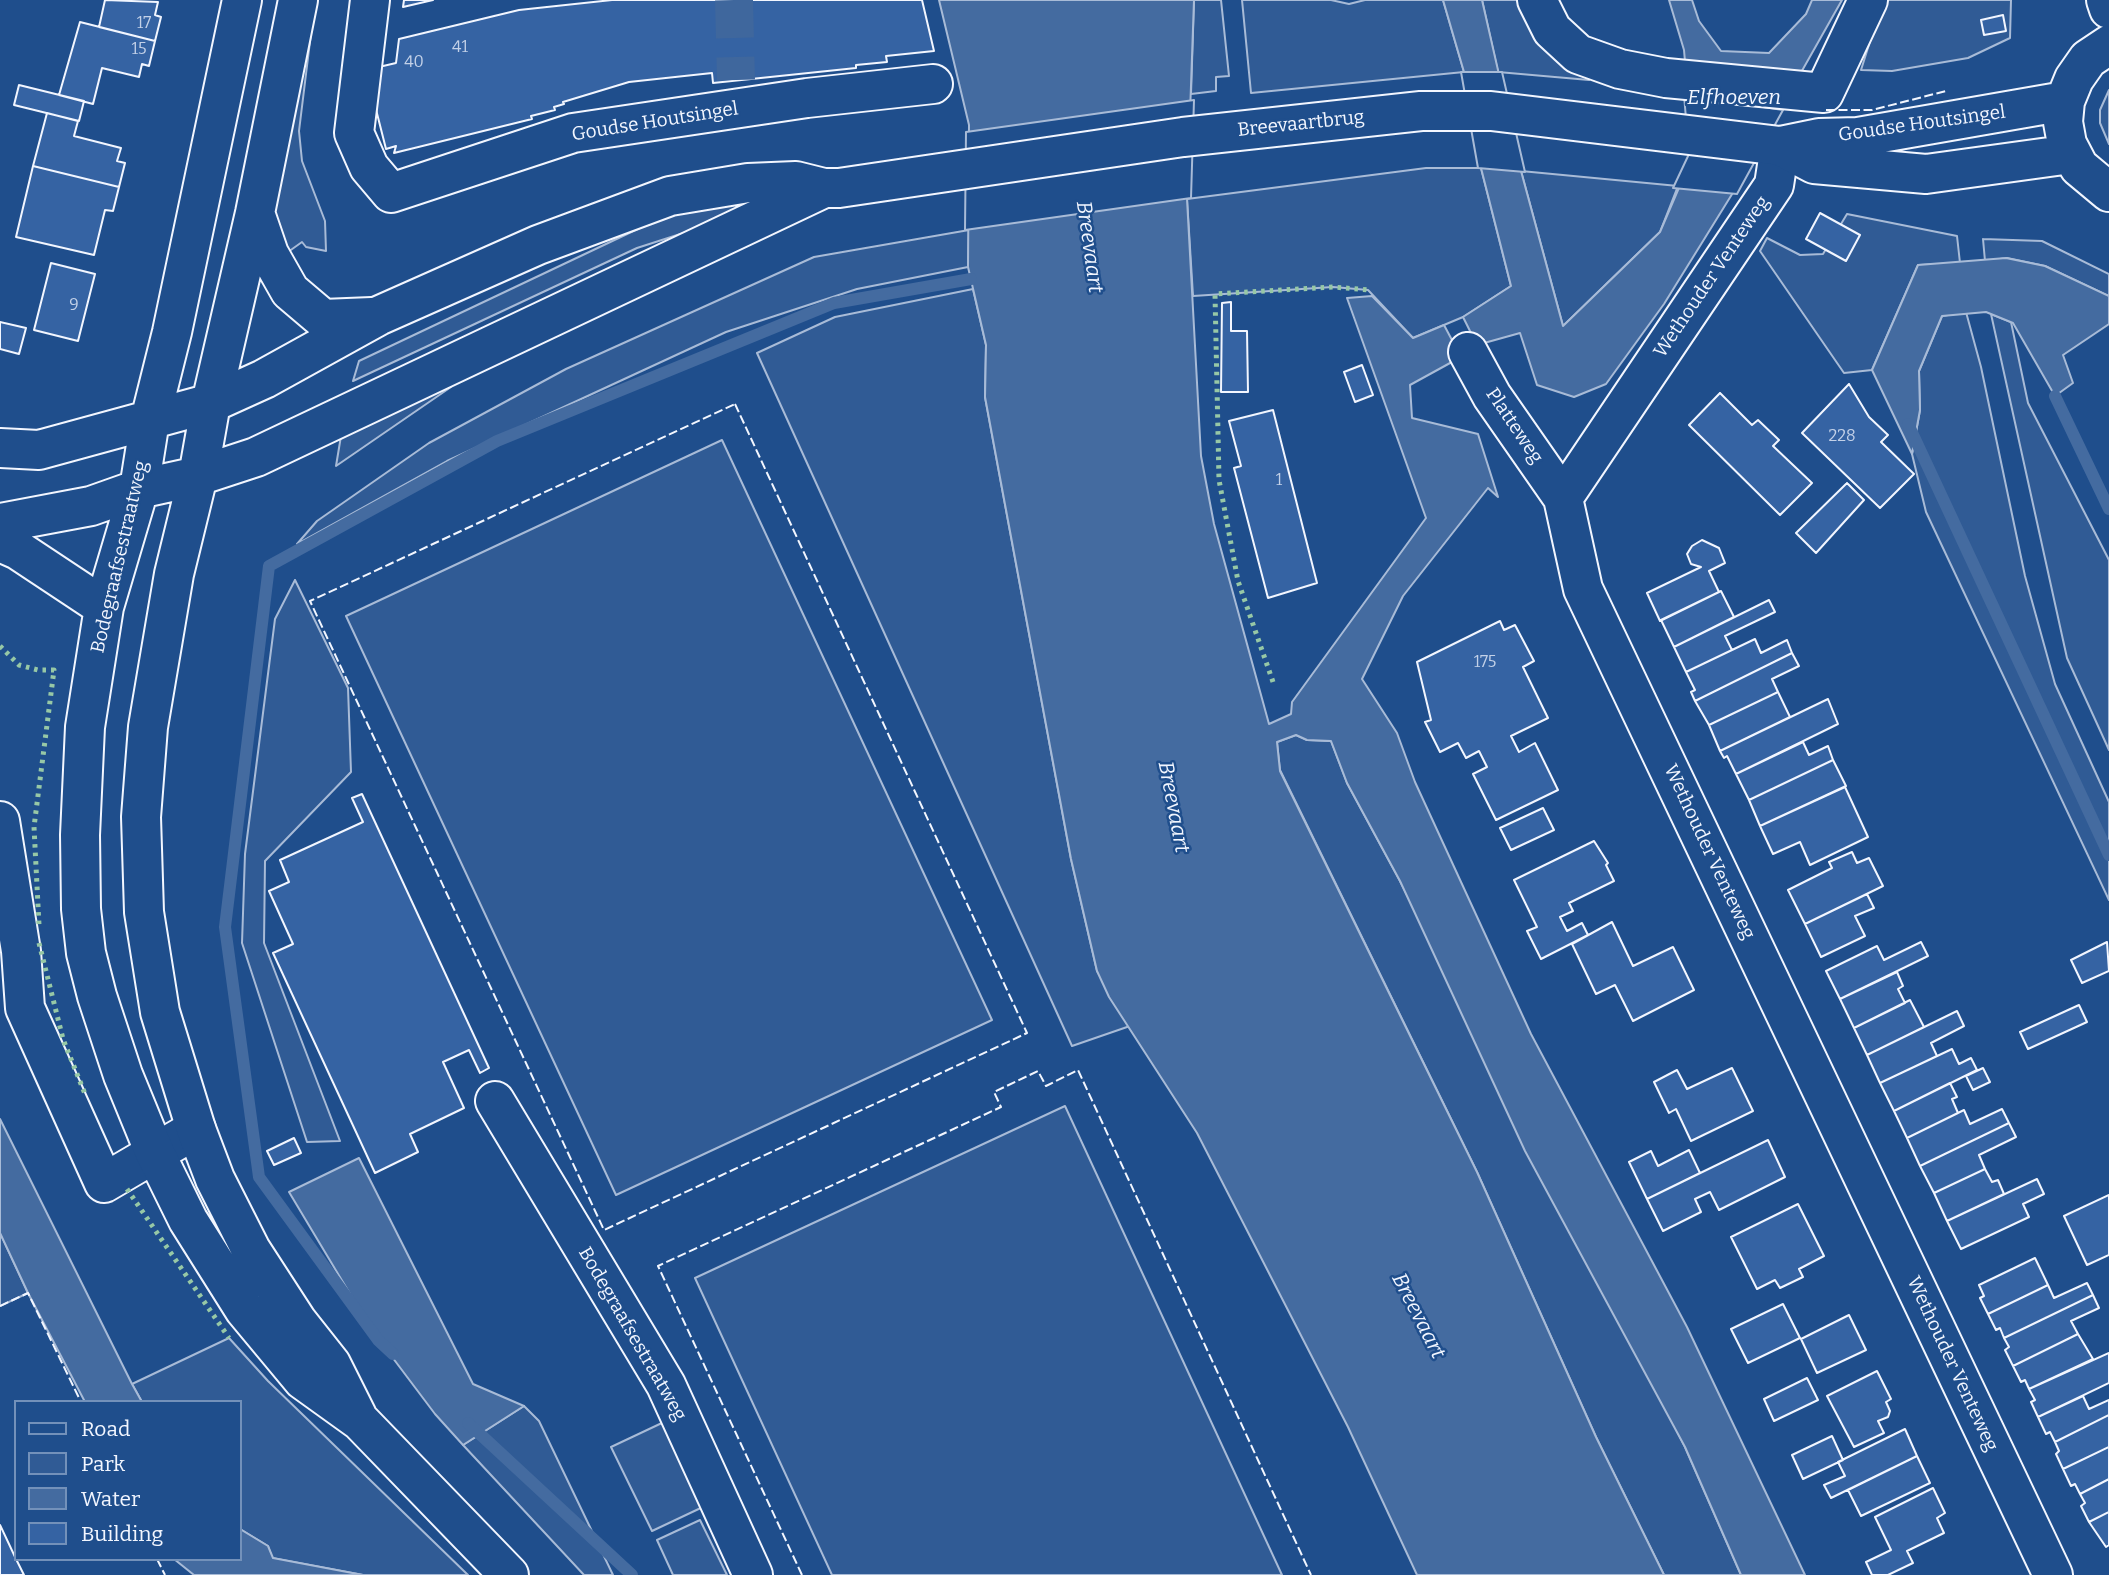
<!DOCTYPE html>
<style>
body{margin:0}
#map{position:relative;width:2109px;height:1575px;overflow:hidden;background:#1f4e8c;font-family:Bitter,serif}
canvas{display:block}
.legend{position:absolute;left:14px;top:1400px;width:228px;height:161px;box-sizing:border-box;background:#1f4e8c;border:2px solid #7391ba;margin:0;padding:9px 12px;list-style:none;font-size:21px;color:#f2f6ff}
.legend li{display:flex;align-items:center;gap:14px;height:35px}
.legend b{width:35px;border:2px solid #7391ba}
</style>
<div id="map">
<canvas width="2109" height="1575"></canvas>
<ul class="legend">
<li><b style="height:9px;background:#1f4e8c"></b>Road</li>
<li><b style="height:19px;background:#305b95"></b>Park</li>
<li><b style="height:19px;background:#446ba0"></b>Water</li>
<li><b style="height:19px;background:#3563a3"></b>Building</li>
</ul>
</div>
<script>
const ctx = document.querySelector('canvas').getContext('2d');
ctx.lineJoin = 'round';
function paint(path, color) { ctx.fillStyle = color; ctx.fill(path, 'evenodd'); }
const toPath = rows => new Path2D(rows.map(r => 'M' + r).join(''));
function strokePath(path, color, width, dash) { ctx.strokeStyle = color; ctx.lineWidth = width; ctx.lineCap = dash ? 'butt' : 'round'; ctx.setLineDash(dash || []); ctx.stroke(path); }
function label(font, color, halo, rows, align = 'center') {
  ctx.font = font + ' Bitter,serif'; ctx.lineWidth = 5; ctx.setLineDash([]); ctx.textBaseline = 'middle'; ctx.strokeStyle = halo; ctx.fillStyle = color; for (const [text, x, y, turn = 0] of rows) {
    ctx.save(); ctx.translate(x, y); ctx.rotate((+turn || 0) * Math.PI / 180); ctx.textAlign = isNaN(turn) ? turn : align; if (halo) ctx.strokeText(text, 0, 0); ctx.fillText(text, 0, 0); ctx.restore();
  }
}
const green = toPath([
 [1194,0,1221,0,1229,76,1216,77,1216,91,1191,94,1194,0],
 [1242,0,1331,0,1349,4,1365,0,1443,0,1464,72,1251,93,1242,0],
 [1482,0,1528,0,1549,39,1589,80,1498,72,1482,0],
 [1883,0,2011,0,2010,38,1968,58,1892,71,1861,70,1883,0],
 [314,9,299,131,302,161,325,221,326,251,306,247,302,242,288,252,278,234,273,202,314,9],
 [2109,90,2109,144,2100,123,2100,110,2109,90],
 [1426,168,1481,168,1511,286,1463,317,1413,338,1368,290,1333,287,1193,296,1187,199,1426,168],
 [1521,171,1678,186,1660,232,1563,326,1521,171],
 [797,189,733,217,637,248,353,381,359,361,682,208,797,189],
 [1847,214,1957,236,1960,263,1918,265,1872,370,1844,373,1760,251,1767,238,1800,255,1823,254,1847,214],
 [969,230,968,267,857,289,726,332,447,461,297,544,317,521,429,443,566,369,814,257,969,230],
 [1983,239,2042,241,2109,274,2109,296,2045,266,2007,258,1985,261,1983,239],
 [973,289,986,345,985,397,1071,859,1097,971,1130,1026,1072,1046,757,353,835,317,973,289],
 [1966,312,1981,367,2025,576,2055,684,2109,802,2109,900,1926,512,1912,454,1920,410,1919,371,1942,316,1966,312],
 [1991,314,2011,322,2028,403,2109,560,2109,750,2067,658,1991,314],
 [451,385,451,387,336,466,341,436,451,385],
 [722,440,992,1020,616,1195,346,616,722,440],
 [295,580,348,688,351,772,265,861,264,943,340,1141,307,1142,242,943,245,854,275,619,295,580],
 [1296,735,1307,740,1331,741,1347,783,1400,881,1685,1447,1741,1575,1664,1575,1596,1437,1477,1172,1280,770,1277,742,1296,735],
 [1065,1106,1282,1575,832,1575,695,1278,1065,1106],
 [0,1233,28,1293,0,1306,0,1233],
 [229,1338,268,1381,468,1575,363,1575,272,1558,268,1546,240,1529,240,1402,142,1402,132,1384,229,1338],
 [524,1406,539,1421,613,1575,584,1575,463,1445,524,1406],
 [664,1422,705,1506,652,1531,611,1447,664,1422],
 [700,1520,727,1575,673,1575,657,1540,700,1520]
]);
paint(green, '#305b95');
strokePath(green, '#a8bbd7', 2);
const water = toPath([
 [939,0,1194,0,1187,199,1201,456,1214,524,1269,724,1291,714,1292,702,1426,518,1347,298,1372,296,1413,338,1444,325,1461,357,1410,385,1412,418,1478,434,1498,497,1488,488,1403,596,1362,679,1397,733,1415,782,1531,1034,1687,1327,1805,1575,1741,1575,1685,1447,1525,1151,1400,881,1347,783,1331,741,1307,740,1296,735,1277,742,1280,771,1477,1172,1596,1437,1664,1575,1417,1575,1348,1427,1197,1133,1109,997,1097,971,1071,859,985,397,986,345,968,267,969,125,939,0],
 [1443,0,1482,0,1521,171,1563,326,1660,232,1693,155,1684,50,1669,0,1692,0,1699,21,1721,51,1769,53,1806,14,1812,0,1842,0,1734,191,1664,304,1606,384,1574,397,1537,385,1520,333,1477,345,1463,317,1511,286,1481,168,1464,72,1443,0],
 [2006,258,2045,266,2109,296,2109,324,2063,355,2073,383,2055,396,2013,323,1986,312,1942,316,1919,371,1920,410,1912,454,1872,370,1918,265,2006,258],
 [0,1119,132,1384,142,1402,85,1402,28,1293,0,1233,0,1119],
 [359,1158,473,1384,524,1406,463,1445,435,1414,371,1329,289,1192,359,1158],
 [240,1529,268,1546,273,1558,363,1575,194,1575,174,1559,240,1559,240,1529]
]);
paint(water, '#446ba0');
strokePath(water, '#a8bbd7', 2);
const pier = toPath([
 [1461,72,1502,72,1525,172,1478,168,1461,72],
 [1684,95,1783,110,1737,194,1673,188,1689,154,1684,95],
 [1194,100,1191,198,965,230,966,132,1194,100]
]);
paint(pier, '#1f4e8c');
strokePath(pier, '#a8bbd7', 2);
strokePath(toPath([
 [2055,396,2109,509],
 [1908,424,2109,855],
 [393,1354,378,1340,259,1177,225,927,269,566,497,441,834,303,971,279],
 [468,1423,632,1575]
]), '#446ba0', 12);
const building = toPath([
 [105,0,158,2,155,15,161,17,155,41,99,27,105,0],
 [404,0,433,0,403,7,404,0],
 [612,0,922,0,934,51,886,56,887,62,856,65,856,68,713,83,712,73,629,82,563,102,564,104,554,107,555,110,531,116,532,119,394,153,396,146,386,149,366,70,396,63,399,39,519,10,612,0],
 [2003,15,2006,31,1984,35,1981,20,2003,15],
 [80,22,155,41,149,66,142,64,139,77,102,68,93,104,59,95,80,22],
 [19,85,84,101,79,121,14,105,19,85],
 [47,113,78,121,74,136,121,148,117,161,125,163,119,187,33,166,47,113],
 [33,166,119,187,113,211,105,210,94,255,16,237,33,166],
 [1820,213,1860,235,1846,261,1806,239,1820,213],
 [51,263,95,274,78,341,34,330,51,263],
 [1231,302,1231,331,1247,331,1248,392,1221,392,1222,303,1231,302],
 [0,322,26,328,19,354,0,349,0,322],
 [1362,365,1373,395,1355,402,1344,372,1362,365],
 [1849,384,1869,417,1888,435,1881,442,1914,474,1880,508,1802,433,1849,384],
 [1720,393,1752,425,1758,420,1779,440,1773,446,1812,483,1780,515,1689,425,1720,393],
 [1273,410,1317,583,1268,598,1234,468,1241,466,1229,421,1273,410],
 [1847,483,1864,500,1816,553,1796,533,1847,483],
 [1702,540,1719,548,1725,563,1709,571,1719,592,1660,621,1647,593,1701,567,1691,564,1687,554,1692,546,1702,540],
 [1721,591,1734,617,1674,647,1661,620,1721,591],
 [1769,600,1775,612,1725,636,1732,650,1686,672,1674,647,1769,600],
 [1500,621,1504,630,1515,625,1534,661,1523,667,1548,718,1511,736,1519,752,1535,743,1558,790,1496,820,1473,774,1487,767,1479,751,1466,758,1458,743,1440,752,1425,722,1431,720,1417,662,1500,621],
 [1755,639,1761,653,1787,640,1792,653,1695,701,1691,692,1695,690,1686,672,1755,639],
 [1792,653,1799,666,1772,679,1778,692,1709,725,1695,701,1792,653],
 [1778,692,1790,717,1720,751,1709,725,1778,692],
 [1828,699,1838,724,1736,774,1727,756,1724,758,1720,751,1828,699],
 [1803,742,1809,755,1828,746,1833,760,1749,800,1736,774,1803,742],
 [1833,760,1846,786,1760,826,1749,800,1833,760],
 [1845,787,1868,837,1810,865,1800,842,1773,854,1760,826,1845,787],
 [362,794,489,1068,480,1073,469,1050,443,1062,464,1108,410,1134,418,1152,375,1173,273,953,293,944,269,891,289,882,280,860,363,822,352,798,362,794],
 [1543,808,1554,830,1511,850,1500,828,1543,808],
 [1594,841,1608,863,1606,865,1614,881,1569,903,1573,911,1560,917,1567,931,1582,923,1588,935,1541,959,1527,931,1537,927,1514,880,1594,841],
 [1852,852,1857,863,1869,858,1883,886,1805,924,1788,890,1832,868,1829,862,1852,852],
 [1867,894,1874,908,1855,916,1865,936,1821,957,1805,924,1867,894],
 [1612,922,1633,966,1673,947,1694,990,1633,1021,1615,985,1596,994,1572,944,1612,922],
 [1921,942,1928,956,1840,999,1826,971,1877,946,1884,960,1921,942],
 [2107,942,2109,971,2082,983,2071,960,2107,942],
 [1897,972,1903,986,1898,989,1905,1003,1854,1028,1840,999,1897,972],
 [1910,1000,1924,1027,1867,1055,1854,1028,1910,1000],
 [2079,1005,2087,1022,2028,1049,2020,1032,2079,1005],
 [1957,1011,1964,1026,1931,1043,1937,1056,1880,1083,1867,1055,1957,1011],
 [1952,1049,1959,1064,1971,1058,1977,1070,1894,1111,1880,1083,1952,1049],
 [1732,1068,1753,1111,1691,1141,1676,1109,1669,1113,1654,1082,1677,1070,1687,1089,1732,1068],
 [1983,1068,1990,1082,1973,1090,1966,1076,1983,1068],
 [1950,1083,1957,1097,1952,1099,1958,1113,1907,1138,1894,1111,1950,1083],
 [2002,1109,2009,1123,1920,1166,1907,1138,1964,1110,1970,1124,2002,1109],
 [2009,1123,2016,1137,1979,1155,1985,1169,1934,1193,1920,1166,2009,1123],
 [294,1138,301,1153,274,1165,267,1151,294,1138],
 [1768,1140,1785,1177,1719,1210,1710,1192,1695,1199,1701,1212,1663,1231,1647,1199,1768,1140],
 [1689,1150,1700,1173,1647,1199,1629,1162,1651,1151,1658,1166,1689,1150],
 [1985,1169,1992,1182,1998,1180,2004,1194,1947,1221,1934,1193,1985,1169],
 [2037,1179,2044,1194,2023,1204,2029,1217,1961,1249,1947,1221,2037,1179],
 [2109,1195,2109,1255,2087,1265,2064,1216,2109,1195],
 [1798,1204,1824,1256,1799,1269,1803,1277,1780,1288,1775,1280,1757,1289,1731,1237,1798,1204],
 [2035,1258,2048,1285,1988,1314,1980,1298,1984,1296,1979,1285,2035,1258],
 [2087,1283,2093,1295,2004,1338,2000,1328,1996,1330,1988,1314,2048,1285,2054,1298,2087,1283],
 [2093,1295,2099,1308,2071,1321,2078,1334,2013,1366,2005,1350,2009,1347,2004,1338,2093,1295],
 [1783,1304,1800,1338,1748,1363,1731,1329,1783,1304],
 [1849,1315,1866,1350,1817,1373,1801,1339,1849,1315],
 [2078,1334,2093,1359,2029,1389,2025,1380,2021,1382,2013,1366,2078,1334],
 [2109,1353,2109,1383,2038,1417,2031,1402,2035,1400,2029,1389,2109,1353],
 [1877,1371,1891,1399,1886,1402,1890,1411,1888,1417,1878,1421,1884,1433,1854,1447,1827,1396,1877,1371],
 [1807,1378,1818,1400,1774,1421,1764,1399,1807,1378],
 [2083,1396,2089,1409,2109,1400,2109,1415,2055,1442,2050,1432,2046,1434,2038,1417,2083,1396],
 [2109,1415,2109,1447,2063,1469,2056,1454,2059,1451,2055,1442,2109,1415],
 [1905,1429,1917,1456,1831,1498,1824,1485,1845,1476,1838,1462,1905,1429],
 [1832,1436,1843,1460,1803,1479,1792,1455,1832,1436],
 [2109,1447,2109,1479,2080,1494,2075,1484,2071,1486,2063,1469,2109,1447],
 [1917,1456,1930,1483,1861,1516,1848,1490,1917,1456],
 [2109,1479,2109,1512,2089,1522,2081,1506,2085,1503,2080,1494,2109,1479],
 [1933,1488,1945,1513,1937,1518,1944,1533,1907,1551,1913,1563,1888,1575,1872,1575,1866,1562,1891,1550,1875,1517,1933,1488],
 [2109,1512,2109,1545,2106,1547,2089,1522,2109,1512],
 [0,1525,16,1559,24,1575,0,1575,0,1525]
]);
paint(building, '#3563a3');
strokePath(building, '#f2f6ff', 2);
strokePath(toPath([
 [734,0,736,80]
]), '#3f679d', 38, [38, 19]);
const minor = toPath([
 [370,0,354,133,369,167,391,193,573,133,807,98,933,84],
 [1537,0,1552,30,1578,54,1620,69,1666,78,1824,93,1868,0],
 [2106,0,2109,9],
 [1468,352,1492,396,1563,498,1583,589,2053,1575],
 [1563,498,1774,185,1780,146],
 [0,821,21,951,25,1008,104,1183,196,1129],
 [495,1101,666,1385,753,1575]
]);
const major = toPath([
 [242,0,172,332,150,420,139,489,104,607,85,727,80,835,81,909,86,953,97,996,123,1075,155,1153,188,1220,244,1309,303,1380,360,1421,509,1575],
 [298,0,255,213,211,403,198,476,174,574,148,727,141,817,144,912,160,1012,196,1129,215,1179,251,1250,297,1321,331,1364,357,1416],
 [2109,45,2088,59,2074,79,2065,101,2063,122,2067,144,2079,167,2109,192],
 [1780,146,1814,164,1926,174,2071,154],
 [255,213,269,254,290,291,323,319,372,317],
 [0,448,39,450,211,403,264,379,378,316,538,245,670,196,748,183,796,181,824,188,839,188,1183,137,1421,111,1491,111,1780,146,1819,138,1858,137,2065,101],
 [0,523,91,506,139,489,198,476,256,457,824,188],
 [0,542,18,550,104,607]
]);
strokePath(minor, '#f2f6ff', 42);
strokePath(major, '#f2f6ff', 42);
strokePath(minor, '#1f4e8c', 38);
strokePath(major, '#1f4e8c', 38);
strokePath(toPath([
 [0,646,19,665,38,670,54,670,34,827,39,925],
 [1273,682,1238,581,1219,480,1215,294,1333,287,1369,290],
 [39,943,63,1039,85,1094],
 [127,1189,229,1338]
]), '#97c8a6', 5, [3.5, 5]);
strokePath(toPath([
 [1826,110,1872,110,1946,91],
 [735,404,1027,1033,604,1230,310,601,735,404],
 [0,1306,28,1293,81,1402],
 [157,1559,165,1575],
 [802,1575,658,1266,1001,1107,994,1092,1038,1071,1046,1086,1078,1070,1311,1575]
]), '#f2f6ff', 2, [9, 3.5]);
label('16px', '#c3d1e8', null, [
 ["17",144,24],
 ["41",460,48],
 ["15",139,50],
 ["40",414,63],
 ["9",74,306],
 ["228",1842,437],
 ["1",1279,481],
 ["175",1485,663]
]);
label('19px', '#f2f6ff', '#1f4e8c', [
 ["Goudse Houtsingel",655,122,-9],
 ["Breevaartbrug",1301,124,-6],
 ["Goudse Houtsingel",1922,124,-8],
 ["Wethouder Venteweg",1712,277,-56],
 ["Platteweg",1514,426,56],
 ["Bodegraafsestraatweg",120,557,-77],
 ["Wethouder Venteweg",1709,852,65],
 ["Bodegraafsestraatweg",632,1334,60],
 ["Wethouder Venteweg",1952,1364,65]
]);
label('italic 21px', '#f2f6ff', '#1f4e8c', [
 ["Elfhoeven",1734,98],
 ["Breevaart",1089,247,82],
 ["Breevaart",1173,807,79],
 ["Breevaart",1418,1316,63]
]);
</script>
